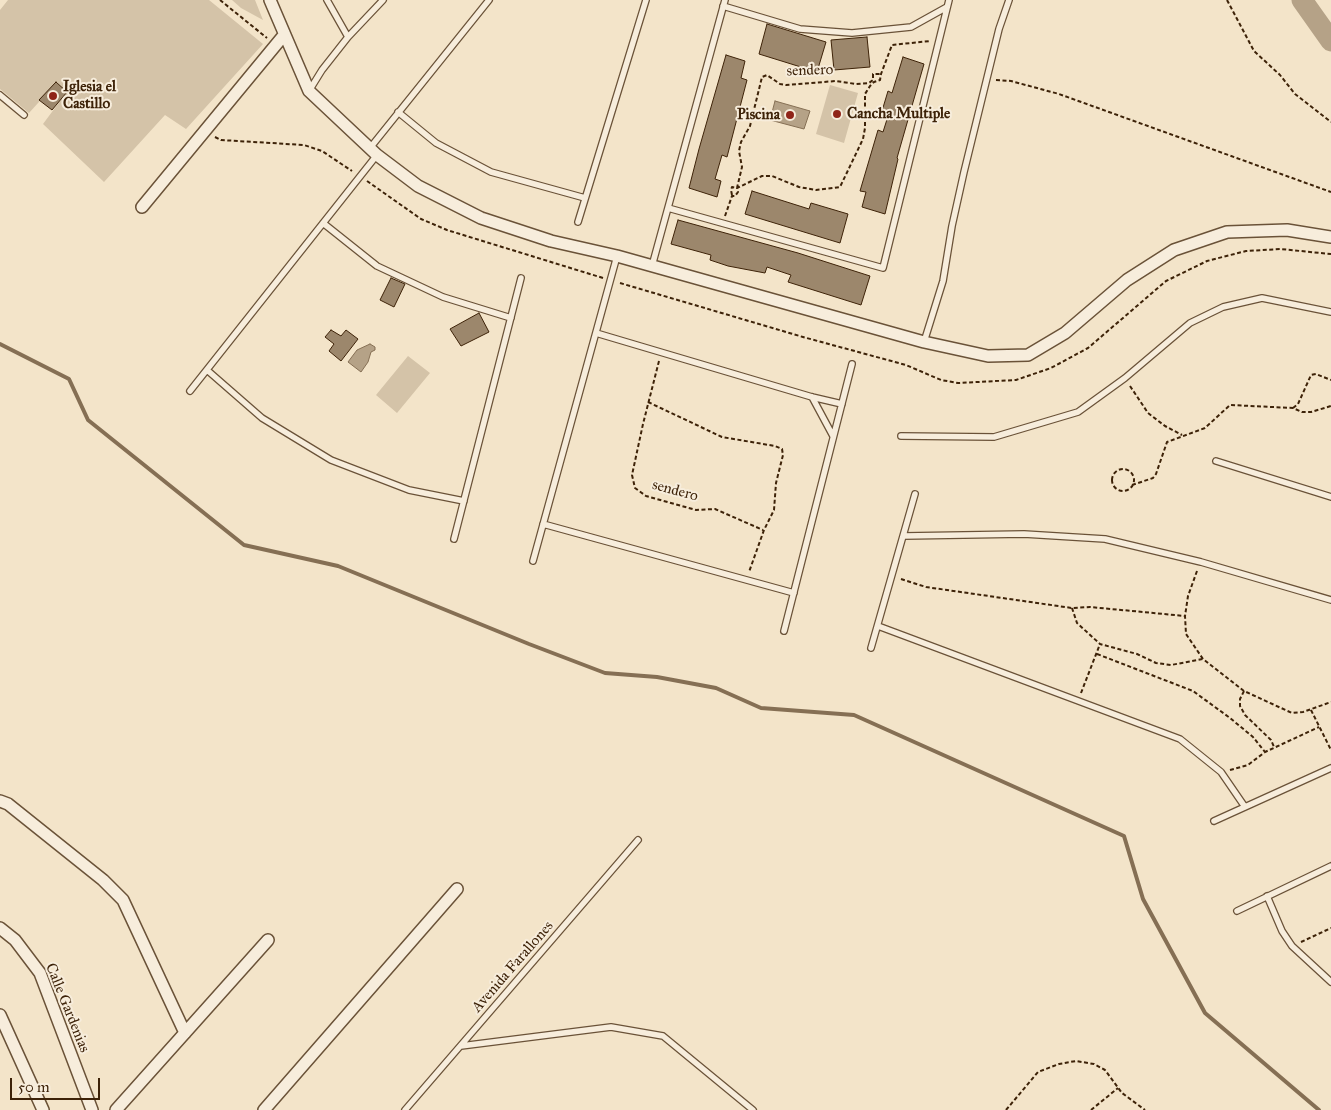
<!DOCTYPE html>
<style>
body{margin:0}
#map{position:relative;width:1331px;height:1110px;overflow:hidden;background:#f3e4c9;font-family:"IM FELL Great Primer",serif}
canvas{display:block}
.scale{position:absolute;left:10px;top:1078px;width:90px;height:22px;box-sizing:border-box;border:2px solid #3d2208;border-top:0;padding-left:6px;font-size:15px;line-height:18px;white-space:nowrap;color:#3d2208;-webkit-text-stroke:4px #f7eddc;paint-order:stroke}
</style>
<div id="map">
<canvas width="1331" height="1110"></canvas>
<div class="scale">50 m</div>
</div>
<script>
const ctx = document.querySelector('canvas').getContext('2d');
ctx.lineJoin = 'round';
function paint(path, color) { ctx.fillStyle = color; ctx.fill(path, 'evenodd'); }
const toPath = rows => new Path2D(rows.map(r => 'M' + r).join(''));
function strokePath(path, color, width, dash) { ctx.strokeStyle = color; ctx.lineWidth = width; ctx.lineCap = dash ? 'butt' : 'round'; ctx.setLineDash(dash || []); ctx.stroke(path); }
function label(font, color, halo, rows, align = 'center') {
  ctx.font = font + ' "IM FELL Great Primer",serif'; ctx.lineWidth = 4; ctx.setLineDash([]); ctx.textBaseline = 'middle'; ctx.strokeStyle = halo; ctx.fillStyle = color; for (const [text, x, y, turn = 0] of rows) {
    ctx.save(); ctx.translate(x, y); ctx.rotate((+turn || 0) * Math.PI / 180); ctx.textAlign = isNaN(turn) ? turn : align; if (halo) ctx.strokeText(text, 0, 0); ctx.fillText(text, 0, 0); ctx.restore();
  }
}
paint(toPath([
 [8,0,209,0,263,44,186,129,165,115,104,182,43,124,66,93,57,82,29,113,0,89,0,10],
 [232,0,255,0,263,20,241,8],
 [830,85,858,93,844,143,816,134],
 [408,356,430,373,397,413,376,395]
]), '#d4c3a8');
const water = toPath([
 [775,101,810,111,804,129,770,120,775,101],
 [370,344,375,347,375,350,371,352,368,362,361,372,348,362,357,350,370,344]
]);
paint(water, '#b5a287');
strokePath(water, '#856f54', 1);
strokePath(toPath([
 [0,344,69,379,88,420,244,545,338,566,529,644,605,673,657,677,716,688,761,708,854,715,1124,836,1143,899,1205,1013,1319,1110]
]), '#856f54', 4);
strokePath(toPath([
 [1302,0,1331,41]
]), '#b5a287', 21);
const building = toPath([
 [767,24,826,42,817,72,759,54,767,24],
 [867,37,870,67,834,70,831,40,867,37],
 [726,55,745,61,741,78,747,80,727,157,722,155,715,179,721,181,717,197,689,188,699,149,726,55],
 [903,57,924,64,897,158,898,159,885,214,862,207,866,192,860,191,878,130,883,132,889,113,882,111,888,91,892,93,903,57],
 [56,82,67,92,52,110,39,100,56,82],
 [752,191,809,209,811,203,848,214,840,243,745,214,752,191],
 [678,220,798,253,870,276,861,305,788,282,791,275,767,267,765,273,728,266,710,260,711,255,671,244,678,220],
 [391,278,405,284,394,307,380,300,391,278],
 [479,313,489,332,461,346,450,329,479,313],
 [331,330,341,336,346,330,358,339,341,361,329,351,334,344,325,337,331,330]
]);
paint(building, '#9c876c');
strokePath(building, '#3d2208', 1);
const service = toPath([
 [327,0,348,37],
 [723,6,800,29,852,33,911,27,947,7],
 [309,91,322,70,348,37,383,0],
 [0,95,24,115],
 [398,112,436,143,491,172,585,198],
 [370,148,489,0],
 [668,208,883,268,949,0],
 [578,222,646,0],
 [323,223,377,266,443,297,511,318],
 [652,266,725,0],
 [596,333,812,397,842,404],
 [924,342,943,281,952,226,964,172,999,29,1009,0],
 [207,370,262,418,331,460,409,490,464,501],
 [190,391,377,155],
 [812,397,833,436],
 [901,436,994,437,1078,412,1125,378,1190,323,1223,307,1262,298,1331,312],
 [1216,461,1331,497],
 [543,524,794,593],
 [904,536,1024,534,1105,539,1201,562,1331,600],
 [454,539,521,278],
 [533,561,617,256],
 [878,626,1180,739,1221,772,1245,807],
 [784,631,852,364],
 [871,648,915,494],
 [1214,821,1331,768],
 [1267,896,1282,931,1292,946,1331,982],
 [1237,911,1331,866],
 [461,1046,611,1027,663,1036,753,1110],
 [405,1110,638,840]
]);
const minor = toPath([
 [270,0,309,91,377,155,418,186,481,218,551,241,617,256,924,342,988,356,1028,355,1065,333,1127,280,1174,250,1227,232,1287,230,1331,237],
 [142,207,284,35],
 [0,801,8,804,103,880,123,900,185,1033],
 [0,928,15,940,40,973,92,1110],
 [0,1015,43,1110],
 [116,1110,268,940],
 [264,1110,457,889]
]);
strokePath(service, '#6a5238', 8);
strokePath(minor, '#6a5238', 14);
strokePath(toPath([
 [220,0,267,38],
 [1227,0,1254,51,1280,75,1295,94,1331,122],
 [996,80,1011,81,1059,94,1331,192],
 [215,137,221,140,304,145,322,151,352,171],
 [367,181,421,219,447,230,603,278],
 [732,195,731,190,732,187,737,188,742,167,739,151,741,142,750,126,762,77,767,75,780,84,786,85,836,81,856,84,869,83,873,80,873,74,881,74],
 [725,216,732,196,735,196,738,192,737,188,762,176,772,176,799,187,816,190,840,187,863,139,865,128,865,94,870,86,874,82,880,80,881,74,892,45,930,41],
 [620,283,803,337,906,365,941,380,958,383,1016,380,1051,368,1088,348,1166,281,1207,261,1246,251,1280,249,1331,254],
 [659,361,643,424,632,475,635,488,646,496,696,510,715,509,763,530],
 [1130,386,1148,413,1165,426,1182,435],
 [648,402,722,437,775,446,782,449,783,455,776,483,774,510,764,530,749,572],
 [1293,408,1298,404,1311,375,1316,374,1331,380],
 '1112 480a11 11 0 1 1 22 0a11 11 0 1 1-22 0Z',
 [1132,485,1153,478,1156,474,1167,442,1205,428,1230,405,1293,408,1302,412,1311,412,1331,406],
 [1197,571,1188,596,1185,616,1186,634,1203,659,1244,691,1292,713,1303,712,1331,702],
 [901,579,926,587,1072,608,1090,607,1185,616],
 [1072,608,1077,623,1100,644,1137,654,1156,663,1171,665,1203,659],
 [1097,654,1193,691,1230,718,1253,737,1265,752],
 [1244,691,1240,699,1240,706,1245,715,1271,740,1274,747],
 [1081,693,1100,644],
 [1311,710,1331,750],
 [1230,770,1248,765,1265,752,1319,727],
 [1301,942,1331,928],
 [1006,1110,1038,1072,1059,1064,1076,1061,1094,1064,1105,1070,1122,1093,1145,1110],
 [1091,1110,1118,1088]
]), '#3d2208', 2, [4, 2.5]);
strokePath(service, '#f7eddc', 5.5);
strokePath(minor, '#f7eddc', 11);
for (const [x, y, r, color] of [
 [53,96,5,"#8f2418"],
 [837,114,5,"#8f2418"],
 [790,115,5,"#8f2418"]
]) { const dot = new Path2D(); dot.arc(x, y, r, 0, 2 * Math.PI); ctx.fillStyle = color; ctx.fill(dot); strokePath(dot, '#f7eddc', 2); }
label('15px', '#3d2208', '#f7eddc', [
 ["sendero",810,71,-2],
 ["sendero",675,491,15],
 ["Avenida Farallones",513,967,-49],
 ["Calle Gardenias",67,1008,68]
]);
label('bold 15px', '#3d2208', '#f7eddc', [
 ["Iglesia el",63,87],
 ["Castillo",63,104],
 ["Cancha Multiple",847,114],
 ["Piscina",780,115,"right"]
], 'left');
</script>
